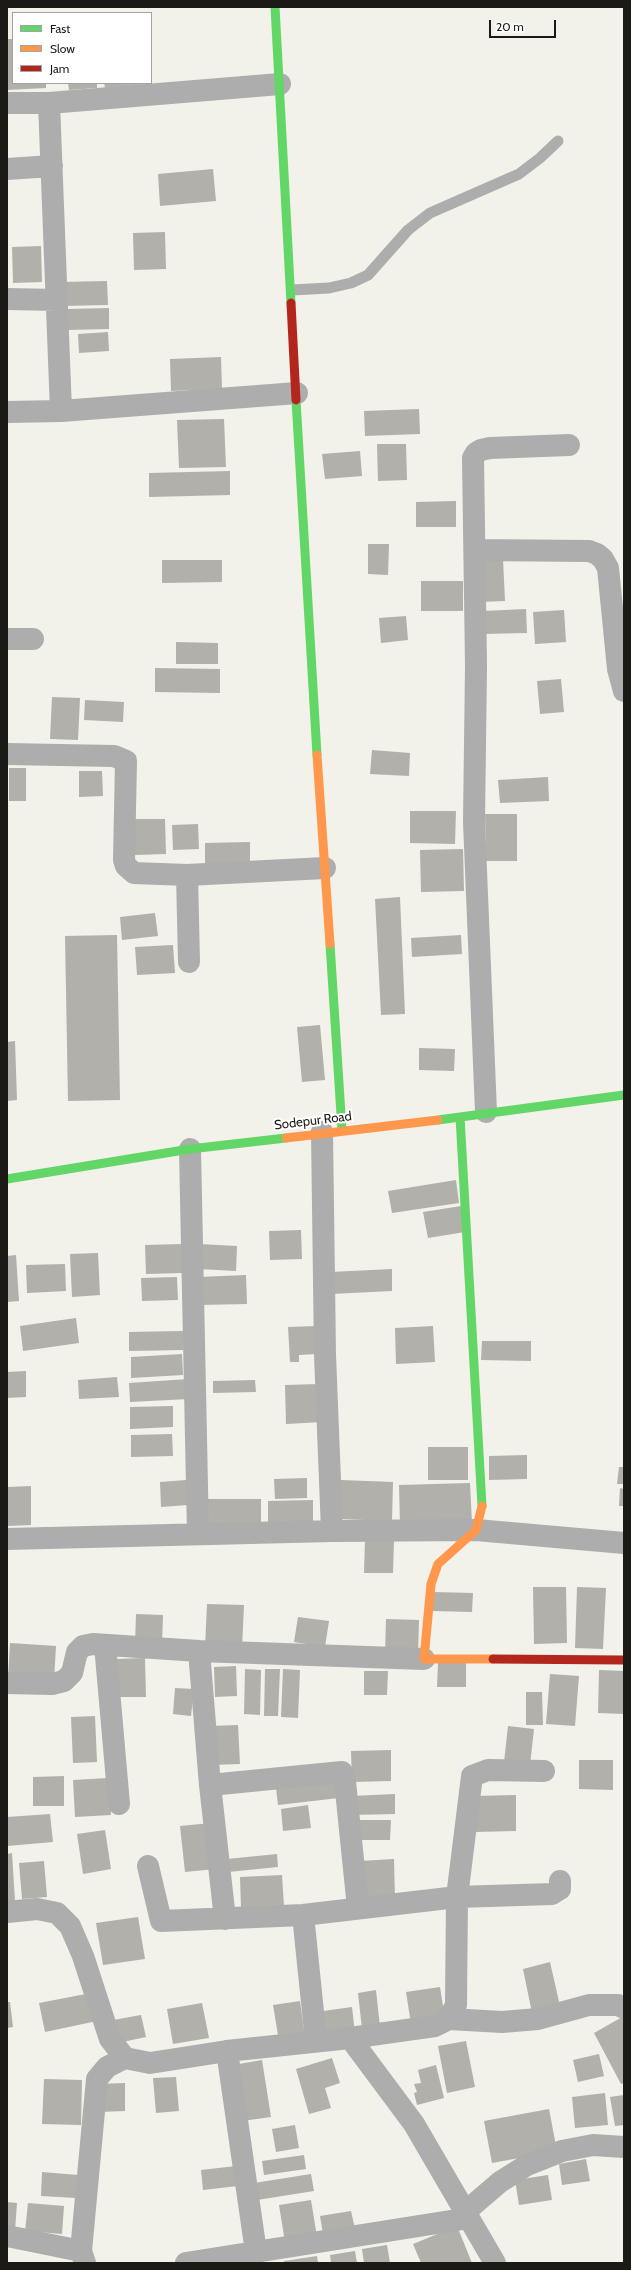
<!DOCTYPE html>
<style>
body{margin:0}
#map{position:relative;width:631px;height:2270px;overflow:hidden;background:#f2f1ea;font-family:Cabin,sans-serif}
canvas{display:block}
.frame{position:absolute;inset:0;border:8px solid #1b1a16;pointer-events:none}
.legend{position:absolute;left:12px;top:12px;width:140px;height:72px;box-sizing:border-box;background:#fff;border:1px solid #a4a3a2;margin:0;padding:5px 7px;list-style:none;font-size:12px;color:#1b1a16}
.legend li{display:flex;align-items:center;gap:8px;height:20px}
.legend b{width:20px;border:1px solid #a4a3a2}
.scale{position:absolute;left:489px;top:20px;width:67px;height:18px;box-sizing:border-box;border:2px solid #1b1a16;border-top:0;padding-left:5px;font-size:12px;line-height:14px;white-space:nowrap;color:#1b1a16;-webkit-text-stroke:3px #fff;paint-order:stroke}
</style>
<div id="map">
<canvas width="631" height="2270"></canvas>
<div class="frame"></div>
<ul class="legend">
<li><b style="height:5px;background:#63d668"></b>Fast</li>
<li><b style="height:5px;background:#ff974d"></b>Slow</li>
<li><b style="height:5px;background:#b3261e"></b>Jam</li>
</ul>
<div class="scale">20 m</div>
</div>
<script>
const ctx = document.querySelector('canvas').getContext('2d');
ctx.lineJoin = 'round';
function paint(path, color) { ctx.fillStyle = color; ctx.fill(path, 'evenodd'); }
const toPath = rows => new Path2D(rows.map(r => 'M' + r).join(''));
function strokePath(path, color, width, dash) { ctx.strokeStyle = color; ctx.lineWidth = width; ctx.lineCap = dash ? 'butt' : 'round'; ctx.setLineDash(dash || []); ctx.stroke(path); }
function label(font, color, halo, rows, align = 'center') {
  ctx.font = font + ' Cabin,sans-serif'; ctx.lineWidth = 4; ctx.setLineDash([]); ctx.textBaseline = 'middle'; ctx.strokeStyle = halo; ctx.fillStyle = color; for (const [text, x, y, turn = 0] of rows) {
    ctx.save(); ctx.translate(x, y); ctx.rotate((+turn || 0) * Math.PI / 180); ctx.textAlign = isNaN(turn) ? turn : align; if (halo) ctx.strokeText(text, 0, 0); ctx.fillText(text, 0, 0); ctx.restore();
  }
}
paint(toPath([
 [7,39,13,39,13,83,46,83,46,88,7,90],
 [68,83,97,83,97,88,69,90],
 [104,83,147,83,147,84,105,88],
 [213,169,216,201,160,206,158,174],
 [165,232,166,269,134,270,133,233],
 [41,246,42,282,13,283,12,247],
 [107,281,108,305,62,306,61,282],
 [109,308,109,329,68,330,67,309],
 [108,332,109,351,79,353,78,334],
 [221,357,222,389,171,391,170,359],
 [419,409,420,434,365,436,364,411],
 [224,419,226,467,179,468,177,420],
 [377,444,406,444,407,480,378,481],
 [360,451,362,476,325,479,322,454],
 [230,471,230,495,149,497,149,473],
 [456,501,456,527,416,527,416,502],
 [368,544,389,544,388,575,368,574],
 [503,559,505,601,480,602,478,560],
 [162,560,222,560,222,582,162,583],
 [421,581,463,581,463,611,421,611],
 [526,609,527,633,483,634,483,611],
 [564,610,566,642,535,644,533,612],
 [406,616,408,640,381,643,379,618],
 [176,642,218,643,218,664,176,664],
 [155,668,220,669,220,693,155,692],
 [561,679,564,712,540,714,537,681],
 [52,697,80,698,78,740,50,739],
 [85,700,124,702,123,722,84,720],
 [372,750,410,753,409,776,370,774],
 [9,768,26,768,26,801,9,801],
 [79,771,102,771,103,796,79,797],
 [548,777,549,801,500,803,498,780],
 [410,811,456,811,455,844,410,843],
 [485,814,517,814,517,861,486,861],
 [134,819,165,819,166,854,135,855],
 [198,824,199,849,173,850,172,825],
 [250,842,250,867,205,868,205,843],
 [463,849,464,891,421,892,420,850],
 [400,897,405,1014,381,1015,375,899],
 [155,913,158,936,122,940,120,917],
 [117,935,120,1100,68,1101,65,936],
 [461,935,462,954,412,957,411,938],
 [173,945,175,973,137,975,135,947],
 [320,1025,325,1080,302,1082,297,1027],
 [15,1041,17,1100,7,1101,7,1042],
 [419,1048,455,1049,454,1071,419,1070],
 [456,1180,459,1203,392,1213,388,1191],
 [461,1206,465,1232,428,1238,423,1212],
 [301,1230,302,1259,270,1260,269,1231],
 [182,1244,182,1273,146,1274,145,1245],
 [199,1244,237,1246,236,1271,198,1269],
 [98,1253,100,1295,72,1297,70,1254],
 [16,1255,19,1301,7,1302,7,1256],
 [65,1264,66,1291,27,1293,26,1265],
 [392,1269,392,1291,331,1294,330,1272],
 [246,1275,247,1304,199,1305,198,1277],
 [177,1277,178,1300,142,1301,141,1278],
 [76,1318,79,1343,23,1351,20,1326],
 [316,1326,317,1354,299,1355,299,1362,290,1362,288,1327],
 [433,1326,435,1362,396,1364,395,1328],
 [183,1331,183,1350,129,1351,129,1332],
 [482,1341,531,1341,531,1361,481,1360],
 [182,1354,183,1375,131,1378,131,1357],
 [26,1371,26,1397,7,1398,7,1372],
 [117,1377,119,1397,79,1399,78,1380],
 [188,1379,189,1399,130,1402,129,1383],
 [255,1380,256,1392,213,1393,213,1381],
 [320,1384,322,1422,286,1424,285,1385],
 [173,1406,173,1427,130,1429,130,1407],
 [172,1434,173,1456,131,1457,131,1435],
 [428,1447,468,1447,468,1480,428,1480],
 [527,1455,527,1479,489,1480,489,1456],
 [619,1467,624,1467,624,1484,617,1484],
 [307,1478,307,1498,275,1499,274,1479],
 [186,1480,188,1505,161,1507,160,1482],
 [341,1480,393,1482,392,1521,339,1519],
 [470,1483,472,1523,400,1525,399,1485],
 [31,1486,31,1525,7,1526,7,1487],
 [620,1488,624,1489,624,1506,619,1506],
 [207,1499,261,1499,261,1526,207,1527],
 [313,1500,313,1527,268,1527,268,1501],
 [365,1539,394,1540,393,1573,364,1573],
 [533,1587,566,1587,567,1643,534,1644],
 [577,1587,606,1588,603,1649,575,1648],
 [433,1592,473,1593,472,1612,432,1611],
 [207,1604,244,1605,242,1649,205,1648],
 [136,1614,163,1615,162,1646,135,1646],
 [298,1617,329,1621,325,1647,294,1642],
 [386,1619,419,1620,418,1655,385,1654],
 [10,1643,56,1646,54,1681,8,1679],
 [145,1658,146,1697,117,1697,116,1659],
 [438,1663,466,1663,466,1687,437,1687],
 [236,1666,237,1696,215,1697,214,1667],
 [245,1669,261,1670,260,1715,244,1714],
 [265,1669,280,1669,278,1716,264,1716],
 [283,1669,300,1670,298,1718,281,1717],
 [599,1670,624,1671,624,1714,598,1713],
 [364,1671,388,1671,387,1695,364,1695],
 [550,1674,579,1676,575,1726,546,1724],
 [175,1688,194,1689,191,1716,173,1714],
 [526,1692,542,1692,543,1725,526,1725],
 [95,1716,97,1762,73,1763,71,1717],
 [238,1725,240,1764,211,1765,209,1726],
 [508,1726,534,1729,530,1765,504,1762],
 [391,1750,391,1781,352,1782,351,1751],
 [579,1760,613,1760,613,1790,579,1789],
 [64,1776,64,1806,33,1806,33,1777],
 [108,1778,111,1815,75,1817,73,1780],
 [337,1781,339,1798,278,1805,276,1788],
 [395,1794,395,1814,351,1815,351,1796],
 [516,1795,516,1831,475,1832,474,1796],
 [308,1805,311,1828,283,1831,281,1809],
 [50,1814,53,1842,7,1846,7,1817],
 [356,1820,391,1820,390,1840,355,1840],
 [211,1823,216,1869,185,1872,180,1826],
 [105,1830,111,1869,83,1874,77,1834],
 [12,1853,15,1901,7,1901,7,1854],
 [277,1854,278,1867,228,1872,227,1859],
 [394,1859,395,1899,361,1901,360,1861],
 [44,1861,47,1897,22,1899,19,1863],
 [282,1875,284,1906,241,1908,240,1877],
 [138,1917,145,1959,103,1965,96,1923],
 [550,1962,560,2006,532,2013,523,1969],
 [440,1987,445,2019,411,2024,406,1992],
 [376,1990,380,2027,362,2029,358,1993],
 [91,1993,97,2021,45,2032,39,2003],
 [300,2001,305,2037,279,2041,273,2005],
 [7,2002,10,2002,13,2027,7,2028],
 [202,2003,209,2038,173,2044,167,2009],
 [352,2007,355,2033,320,2037,316,2012],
 [141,2015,146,2037,118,2043,113,2020],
 [624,2016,624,2083,621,2084,594,2033],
 [466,2041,475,2087,447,2093,438,2046],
 [599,2054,604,2076,578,2082,573,2060],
 [332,2058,340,2083,325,2088,331,2108,309,2114,296,2069],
 [262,2060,271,2117,242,2121,233,2065],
 [436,2065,444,2098,417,2105,414,2093,417,2092,414,2084,421,2083,418,2070],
 [176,2077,179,2111,156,2113,153,2078],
 [44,2079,82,2080,81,2125,42,2124],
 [125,2083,125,2111,99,2112,98,2084],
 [605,2093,608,2125,575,2128,572,2097],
 [624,2095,624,2125,615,2126,610,2097],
 [549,2109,557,2151,492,2163,484,2121],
 [295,2125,299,2148,276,2152,272,2129],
 [304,2155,306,2169,264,2175,262,2161],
 [586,2159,590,2181,562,2185,559,2164],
 [236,2166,238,2186,203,2190,201,2170],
 [42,2172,78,2175,76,2198,41,2196],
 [311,2174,314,2191,257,2200,254,2183],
 [548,2175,552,2200,519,2205,515,2180],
 [311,2200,317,2237,285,2242,279,2205],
 [7,2202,17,2203,15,2231,7,2230],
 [28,2203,64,2206,62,2234,25,2231],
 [351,2211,355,2229,323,2234,320,2216],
 [457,2226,472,2263,421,2263,413,2244],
 [387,2245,390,2263,364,2263,362,2249],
 [355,2251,357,2263,331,2263,330,2255],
 [317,2256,318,2263,284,2263,284,2261]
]), '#b1b0aa');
strokePath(toPath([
 [292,290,329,288,351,283,368,275,408,230,430,213,519,174,540,158,558,141]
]), '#adadad', 11);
strokePath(toPath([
 [7,103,49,103,280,84],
 [49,103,61,411],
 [7,169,52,166],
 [7,299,57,300],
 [7,412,61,411,297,393],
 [476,550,589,551,597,554,603,559,608,568,618,669,624,691],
 [7,639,33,639],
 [7,754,114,756,126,761,124,860,126,866,134,873,187,875,189,962],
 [187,875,325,868],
 [486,1112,474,822,476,666,473,458,476,453,481,450,490,448,569,445],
 [322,1132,325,1355,332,1531],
 [190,1149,198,1534],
 [7,1539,332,1531,476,1530,624,1543],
 [105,1645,119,1804],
 [199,1651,210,1785,225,1919],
 [7,1683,52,1684,64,1681,72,1673,77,1652,83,1646,93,1644,199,1651,424,1659],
 [544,1771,488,1770,472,1776,457,1897,552,1894,560,1889,560,1881],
 [210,1785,342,1772,345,1781,358,1908],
 [148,1866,161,1921,303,1915,457,1897,456,2005,449,2019,435,2026,350,2038],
 [7,1912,37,1909,57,1913,70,1926,83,1956,110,2039,125,2058,150,2063,227,2051,350,2038,414,2124,495,2263],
 [303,1915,316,2041],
 [449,2019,502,2022,538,2019,589,2005,618,2005,624,2008],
 [227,2051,256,2252],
 [465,2212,500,2182,527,2165,562,2151,593,2145,624,2147],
 [7,2236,81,2251,85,2263],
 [81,2251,97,2079,107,2067,125,2058],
 [186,2263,469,2218]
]), '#adadad', 22);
strokePath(toPath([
 [275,7,291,303],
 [296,400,317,755],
 [330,944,342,1130],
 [460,1117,482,1506],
 [438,1120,624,1095],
 [7,1179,190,1149,286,1138]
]), '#63d668', 9);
strokePath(toPath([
 [317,755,330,944],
 [286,1138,438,1120],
 [482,1506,476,1530,438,1564,431,1584,424,1659,493,1659]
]), '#ff974d', 9);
strokePath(toPath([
 [291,303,296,400],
 [493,1659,624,1660]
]), '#b3261e', 9);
label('13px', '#1b1a16', '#fff', [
 ["Sodepur Road",313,1121,-7]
]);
</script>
